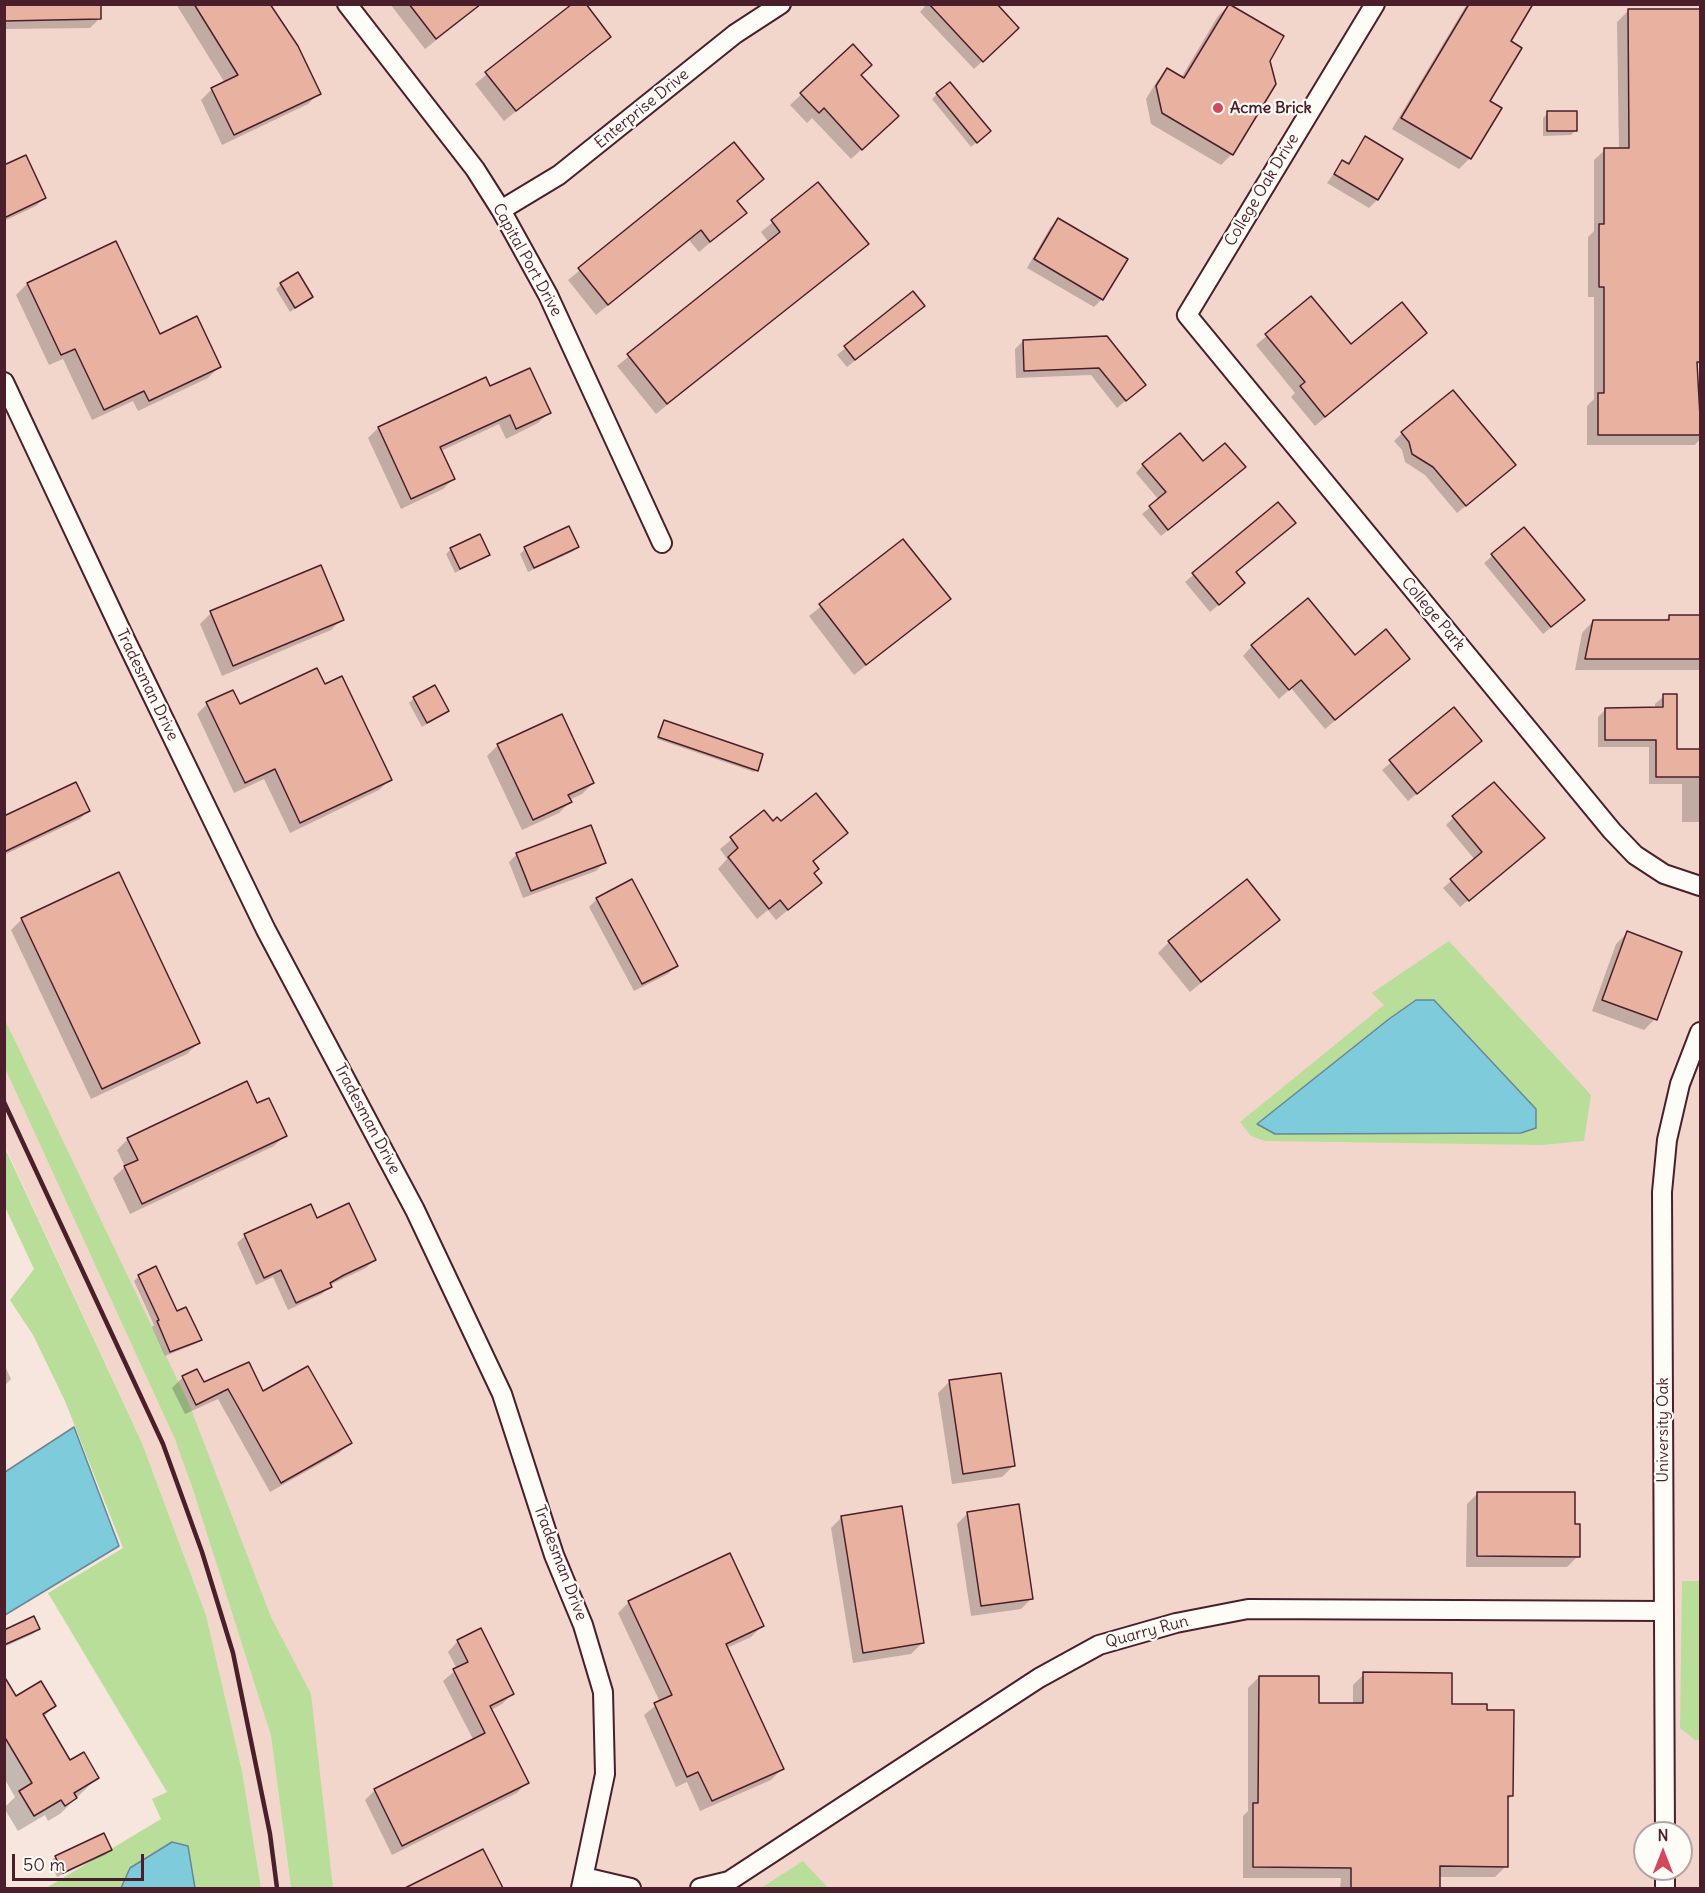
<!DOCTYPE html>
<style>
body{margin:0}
#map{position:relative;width:1705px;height:1893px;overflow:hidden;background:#f7e6dd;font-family:Delius,sans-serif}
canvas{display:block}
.frame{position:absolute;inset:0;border:6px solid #4a1f2b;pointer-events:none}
.north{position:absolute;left:1633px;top:1821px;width:60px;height:60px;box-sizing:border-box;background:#fdfcf7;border:2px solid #b5a4a5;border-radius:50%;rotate:0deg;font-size:16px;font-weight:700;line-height:24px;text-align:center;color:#4a1f2b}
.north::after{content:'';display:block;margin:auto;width:21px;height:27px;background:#d1495b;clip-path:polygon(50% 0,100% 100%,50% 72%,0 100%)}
.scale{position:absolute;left:12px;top:1854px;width:132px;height:27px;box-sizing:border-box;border:3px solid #4a1f2b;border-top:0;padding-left:8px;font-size:18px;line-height:21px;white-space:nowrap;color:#4a1f2b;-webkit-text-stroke:4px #fdfcf7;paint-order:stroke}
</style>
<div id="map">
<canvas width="1705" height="1893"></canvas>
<div class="frame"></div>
<div class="north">N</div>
<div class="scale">50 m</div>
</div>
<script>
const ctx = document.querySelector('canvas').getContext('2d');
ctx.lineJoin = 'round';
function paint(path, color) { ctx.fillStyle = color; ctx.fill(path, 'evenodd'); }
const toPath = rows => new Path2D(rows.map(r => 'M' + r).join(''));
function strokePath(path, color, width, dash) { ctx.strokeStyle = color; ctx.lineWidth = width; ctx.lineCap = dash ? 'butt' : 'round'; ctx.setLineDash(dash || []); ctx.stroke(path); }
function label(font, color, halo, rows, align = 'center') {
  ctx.font = font + ' Delius,sans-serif'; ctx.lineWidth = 4.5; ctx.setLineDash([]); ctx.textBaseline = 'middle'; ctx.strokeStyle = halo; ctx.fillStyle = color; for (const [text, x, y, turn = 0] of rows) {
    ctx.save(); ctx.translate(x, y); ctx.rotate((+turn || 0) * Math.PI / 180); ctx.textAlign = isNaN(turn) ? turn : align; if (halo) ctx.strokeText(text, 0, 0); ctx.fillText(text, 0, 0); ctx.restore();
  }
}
paint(toPath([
 [4,5,1700,5,1700,1888,315,1888,299,1699,180,1450,271,1736,291,1888,261,1888,242,1771,206,1615,142,1443,5,1146],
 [1645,1833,1681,1833,1681,1869,1645,1869]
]), '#f3d6cb');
paint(toPath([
 [1449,941,1591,1095,1584,1141,1543,1145,1265,1141,1251,1136,1240,1122,1384,1005,1372,993],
 [6,1022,189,1404,271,1617,311,1694,333,1888,291,1888,271,1736,192,1487,175,1439,5,1068],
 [4,1146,142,1443,206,1615,242,1771,261,1888,46,1888,161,1819,152,1799,167,1792,48,1593,123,1548,65,1401,33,1335,10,1300,34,1269,5,1207],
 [1682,1581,1700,1581,1700,1740,1695,1740,1680,1728],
 [803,1861,828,1888,761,1888]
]), '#b8de9a');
const water = toPath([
 [1416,1000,1434,1000,1536,1109,1536,1128,1521,1133,1275,1134,1257,1124,1389,1019,1416,1000],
 [74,1427,119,1546,5,1615,5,1472,74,1427],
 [172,1842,188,1846,195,1888,121,1888,130,1868,172,1842]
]);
paint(water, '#7dcbdb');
strokePath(water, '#698695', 1.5);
paint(toPath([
 [4,4,99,19,90,28,4,29],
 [176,4,268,4,319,93,308,104,222,145,201,100,212,89,225,83],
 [390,4,482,4,425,49],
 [574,4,609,36,504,121,475,84],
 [927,4,995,4,1017,28,974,69,920,12],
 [1467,4,1531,4,1509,42,1488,101,1500,108,1470,158,1459,169,1392,129],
 [1229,5,1268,60,1232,154,1221,165,1151,124,1146,99,1157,81,1168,70,1181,78,1218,16],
 [1628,11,1700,362,1695,367,1695,395,1700,395,1700,439,1695,445,1587,445,1587,406,1594,399,1594,297,1588,297,1588,237,1594,231,1594,160,1605,150,1619,150,1617,22],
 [853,46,859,75,886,127,851,159,812,118,807,123,790,105],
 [937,94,984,136,971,147,932,99],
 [1548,113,1576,130,1571,135,1543,136,1543,118],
 [1365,138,1401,160,1377,200,1369,208,1327,183,1342,162,1346,165],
 [734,144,762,179,736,202,745,213,699,252,689,240,596,315,568,280],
 [4,167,44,198,36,206,4,221],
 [818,184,867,244,656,414,617,366,769,243,761,232],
 [1058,220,1126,260,1102,299,1094,307,1027,268,1050,228],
 [115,243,159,336,219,367,208,378,138,411,133,401,92,420,63,359,49,365,16,295,27,284],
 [281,284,311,297,290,312,276,289],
 [913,293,915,313,847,367,837,355],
 [1311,298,1351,346,1425,333,1315,426,1291,397,1295,393,1256,345],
 [1106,338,1136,392,1117,408,1091,375,1016,378,1015,349,1023,341],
 [485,379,489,388,549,413,538,423,506,439,499,424,441,451,453,479,443,489,401,509,368,438,378,428],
 [1402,433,1506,473,1457,513,1425,475,1405,462,1402,450,1394,441],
 [1143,465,1236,474,1161,536,1142,514,1159,500,1136,473],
 [1278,504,1235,573,1235,591,1210,612,1185,582],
 [1524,529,1575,608,1543,634,1484,563],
 [903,541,949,599,854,675,809,616],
 [577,547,572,552,528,572,520,554,525,549],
 [451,549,488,554,455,573,446,554],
 [320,567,342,619,331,630,222,676,200,624,211,613],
 [1669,617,1700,617,1700,670,1575,670,1582,633,1593,621,1665,621],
 [1252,646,1355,657,1398,668,1325,729,1291,688,1279,699,1243,656],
 [325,686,390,780,379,790,290,833,264,779,234,793,197,714,207,704,239,706],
 [1664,696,1675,750,1700,750,1700,822,1682,822,1682,784,1649,784,1649,747,1598,747,1598,717,1606,709,1655,709,1655,704],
 [414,698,447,711,422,727,409,703],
 [1454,710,1472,749,1408,801,1382,770],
 [664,721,756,770,754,772,657,739],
 [498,745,593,783,582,794,569,800,570,802,559,813,522,830,487,756],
 [88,811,80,819,4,855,4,817],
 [764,812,772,823,846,833,812,863,813,873,820,883,776,920,768,910,757,919,718,869,727,859,720,849],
 [1453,818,1524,820,1527,818,1543,838,1460,907,1443,888,1475,860,1446,825],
 [517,854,604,863,596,871,523,898,509,862],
 [597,899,676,966,668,974,634,991,589,907],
 [22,919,198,1043,187,1054,91,1099,11,930],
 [1278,920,1190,992,1158,953,1169,942],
 [1627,933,1655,1019,1644,1030,1592,1011,1616,944],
 [257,1105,285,1135,274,1146,130,1214,113,1178,125,1167,117,1150,128,1139],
 [316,1220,374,1260,366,1268,330,1285,322,1294,288,1310,273,1277,256,1285,237,1243,245,1236],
 [139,1276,200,1339,195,1344,165,1356,152,1327,154,1325,134,1281],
 [4,1364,11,1379,4,1386],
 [183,1377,203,1384,262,1393,350,1443,339,1453,270,1492,218,1399,185,1414,172,1388],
 [949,1382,1013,1466,1002,1477,952,1484,938,1393],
 [1478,1493,1574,1526,1578,1556,1567,1567,1466,1567,1467,1504],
 [968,1513,1032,1598,1021,1609,971,1616,957,1524],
 [842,1517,922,1643,911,1654,853,1663,831,1528],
 [629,1602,762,1626,751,1637,727,1648,782,1769,771,1780,700,1811,687,1782,676,1787,644,1715,660,1702,618,1613],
 [38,1629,33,1634,4,1647,4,1631],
 [458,1641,512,1694,502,1704,491,1710,527,1782,517,1793,392,1855,365,1800,375,1790,474,1741,443,1681,457,1669,448,1652],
 [1364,1674,1451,1706,1512,1795,1507,1801,1506,1866,1495,1877,1439,1877,1439,1888,1340,1888,1341,1878,1243,1878,1243,1816,1248,1811,1248,1688,1259,1677,1317,1704,1353,1704,1353,1685],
 [4,1696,54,1706,43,1718,70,1762,97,1778,60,1814,48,1821,45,1815,18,1831,4,1808,15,1797,4,1778],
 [103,1835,110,1850,105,1855,57,1877,50,1862,55,1857],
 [482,1851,501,1888,408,1888]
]), '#0003');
const building = toPath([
 [4,4,101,4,101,19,4,21,4,4],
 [194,4,270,4,298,46,321,94,234,135,211,88,238,75,194,4],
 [409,4,481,4,436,39,409,4],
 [572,4,586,4,611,37,516,111,485,72,572,4],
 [929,4,997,4,1019,28,983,62,929,4],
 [1229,4,1284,36,1270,61,1276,84,1233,155,1162,113,1156,86,1167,68,1184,78,1229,4],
 [1469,4,1533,4,1511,41,1522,48,1490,101,1502,108,1471,159,1401,118,1469,4],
 [1628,9,1701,9,1701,362,1697,362,1701,435,1598,435,1598,393,1604,393,1604,287,1599,287,1599,224,1604,224,1604,148,1629,148,1628,9],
 [853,44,872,65,861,75,899,116,862,150,824,108,819,113,800,93,853,44],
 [950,82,991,131,977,143,936,93,950,82],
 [1547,111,1577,111,1577,131,1547,131,1547,111],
 [1365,136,1403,159,1378,200,1334,174,1342,160,1349,164,1365,136],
 [734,142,764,179,737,201,747,213,710,242,701,230,608,305,578,268,734,142],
 [26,155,46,198,4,218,4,165,26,155],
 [818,182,869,244,667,404,627,354,780,232,771,220,818,182],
 [1058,218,1128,259,1103,300,1034,259,1058,218],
 [116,241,160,334,197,316,221,367,149,401,144,391,104,410,75,349,61,355,27,283,116,241],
 [298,272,313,297,295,308,280,283,298,272],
 [913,291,925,306,855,360,844,346,913,291],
 [1311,296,1351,344,1402,302,1427,333,1325,417,1300,386,1305,382,1265,334,1311,296],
 [1107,336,1146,385,1126,401,1099,368,1024,371,1023,340,1107,336],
 [530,368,551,413,516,429,510,415,440,447,455,479,411,499,378,427,486,377,490,386,530,368],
 [1453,390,1516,465,1466,506,1433,467,1412,454,1409,442,1401,432,1453,390],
 [1180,433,1203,461,1225,443,1246,467,1168,530,1149,506,1166,492,1142,464,1180,433],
 [1278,502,1296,523,1236,572,1245,583,1219,605,1192,573,1278,502],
 [569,526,579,547,534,568,524,547,569,526],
 [1524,527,1585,600,1551,627,1491,554,1524,527],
 [480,534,490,555,460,569,450,548,480,534],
 [903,539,951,599,866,665,819,604,903,539],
 [321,565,344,620,233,666,210,611,321,565],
 [1308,598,1355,655,1386,629,1410,659,1335,720,1301,680,1289,690,1251,645,1308,598],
 [1669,615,1701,615,1701,659,1585,659,1593,620,1669,620,1669,615],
 [317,668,325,684,342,676,392,780,300,823,275,769,245,783,206,702,233,690,240,704,317,668],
 [435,685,449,711,427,723,413,697,435,685],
 [1663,694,1677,694,1677,749,1701,749,1701,777,1656,777,1656,740,1605,740,1605,708,1663,707,1663,694],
 [1454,707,1482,741,1417,794,1389,760,1454,707],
 [562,714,594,783,568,795,572,802,533,820,497,744,562,714],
 [664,720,763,754,758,771,658,737,664,720],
 [76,782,90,811,4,852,4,816,76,782],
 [1494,782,1545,838,1469,901,1450,879,1482,852,1452,816,1494,782],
 [816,793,848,833,813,861,819,869,814,873,822,883,788,910,780,900,769,909,728,857,738,848,730,837,764,810,773,821,777,817,781,821,816,793],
 [591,825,606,863,531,891,516,853,591,825],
 [119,872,200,1043,102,1089,21,918,119,872],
 [632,879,678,966,642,984,596,898,632,879],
 [1247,879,1280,920,1201,982,1168,941,1247,879],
 [1627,931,1682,952,1657,1020,1602,1000,1627,931],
 [247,1081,257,1103,269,1098,287,1136,142,1204,124,1166,138,1160,127,1138,247,1081],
 [349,1203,376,1260,344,1275,330,1283,332,1287,296,1303,281,1270,264,1278,244,1234,311,1204,317,1218,349,1203],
 [156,1266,177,1311,186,1307,202,1340,170,1352,157,1321,159,1320,138,1275,156,1266],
 [249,1362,263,1391,308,1366,352,1443,281,1483,228,1389,196,1405,182,1376,197,1369,204,1382,249,1362],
 [1001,1373,1015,1466,963,1474,949,1380,1001,1373],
 [1477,1492,1575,1492,1575,1524,1580,1524,1580,1557,1477,1556,1477,1492],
 [1019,1504,1033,1599,981,1606,967,1512,1019,1504],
 [902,1506,924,1643,863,1653,841,1516,902,1506],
 [730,1553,764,1626,726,1644,784,1769,712,1801,698,1772,687,1777,654,1703,672,1695,628,1601,730,1553],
 [34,1616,40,1629,4,1645,4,1630,34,1616],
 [481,1628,514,1694,490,1706,529,1783,402,1846,374,1789,485,1733,453,1669,468,1662,457,1640,481,1628],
 [1363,1672,1452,1673,1452,1704,1487,1704,1487,1710,1514,1710,1513,1796,1508,1796,1508,1867,1440,1866,1440,1888,1351,1888,1351,1868,1253,1867,1253,1803,1258,1803,1259,1676,1319,1676,1319,1703,1363,1703,1363,1672],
 [4,1676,16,1696,41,1681,56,1706,43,1714,70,1760,84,1752,99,1778,74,1793,77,1798,65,1806,61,1800,34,1816,19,1791,32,1783,4,1736,4,1676],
 [104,1833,112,1850,63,1873,55,1856,104,1833],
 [483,1849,503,1888,405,1888,483,1849]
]);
paint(building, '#e9b2a0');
strokePath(building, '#4a1f2b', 1.5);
const minor = toPath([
 [347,4,475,169,501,210,548,295,662,543],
 [1375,4,1187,315,1612,831,1635,855,1664,874,1700,886],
 [501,210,559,175,735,34,781,4],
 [4,382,124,637,266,930,415,1210,502,1394,554,1555,583,1625,603,1692,605,1774,581,1888],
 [1665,1833,1662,1192,1667,1140,1680,1084,1700,1032],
 [1665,1869,1665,1888],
 [584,1877,631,1888],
 [700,1888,729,1881,1039,1678,1099,1645,1176,1623,1248,1609,1663,1611]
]);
strokePath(minor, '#4a1f2b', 22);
strokePath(minor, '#fdfcf7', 18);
strokePath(toPath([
 [4,1102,163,1444,202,1552,233,1653,270,1834,277,1888]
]), '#4a1f2b', 4.5);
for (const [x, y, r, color] of [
 [1218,108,6,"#d1495b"]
]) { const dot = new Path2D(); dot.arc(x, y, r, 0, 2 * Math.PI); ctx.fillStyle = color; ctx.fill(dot); strokePath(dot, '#fdfcf7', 2); }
label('bold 16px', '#4a1f2b', '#fdfcf7', [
 ["Acme Brick",1230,108]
], 'left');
label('16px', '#4a1f2b', '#fdfcf7', [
 ["Enterprise Drive",642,109,-39],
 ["College Oak Drive",1262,190,-59],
 ["Capital Port Drive",527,260,61],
 ["College Park",1433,614,50],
 ["Tradesman Drive",147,685,64],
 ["Tradesman Drive",367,1119,62],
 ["University Oak",1663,1430,-90],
 ["Tradesman Drive",560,1563,69],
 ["Quarry Run",1147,1632,-15]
]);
</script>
